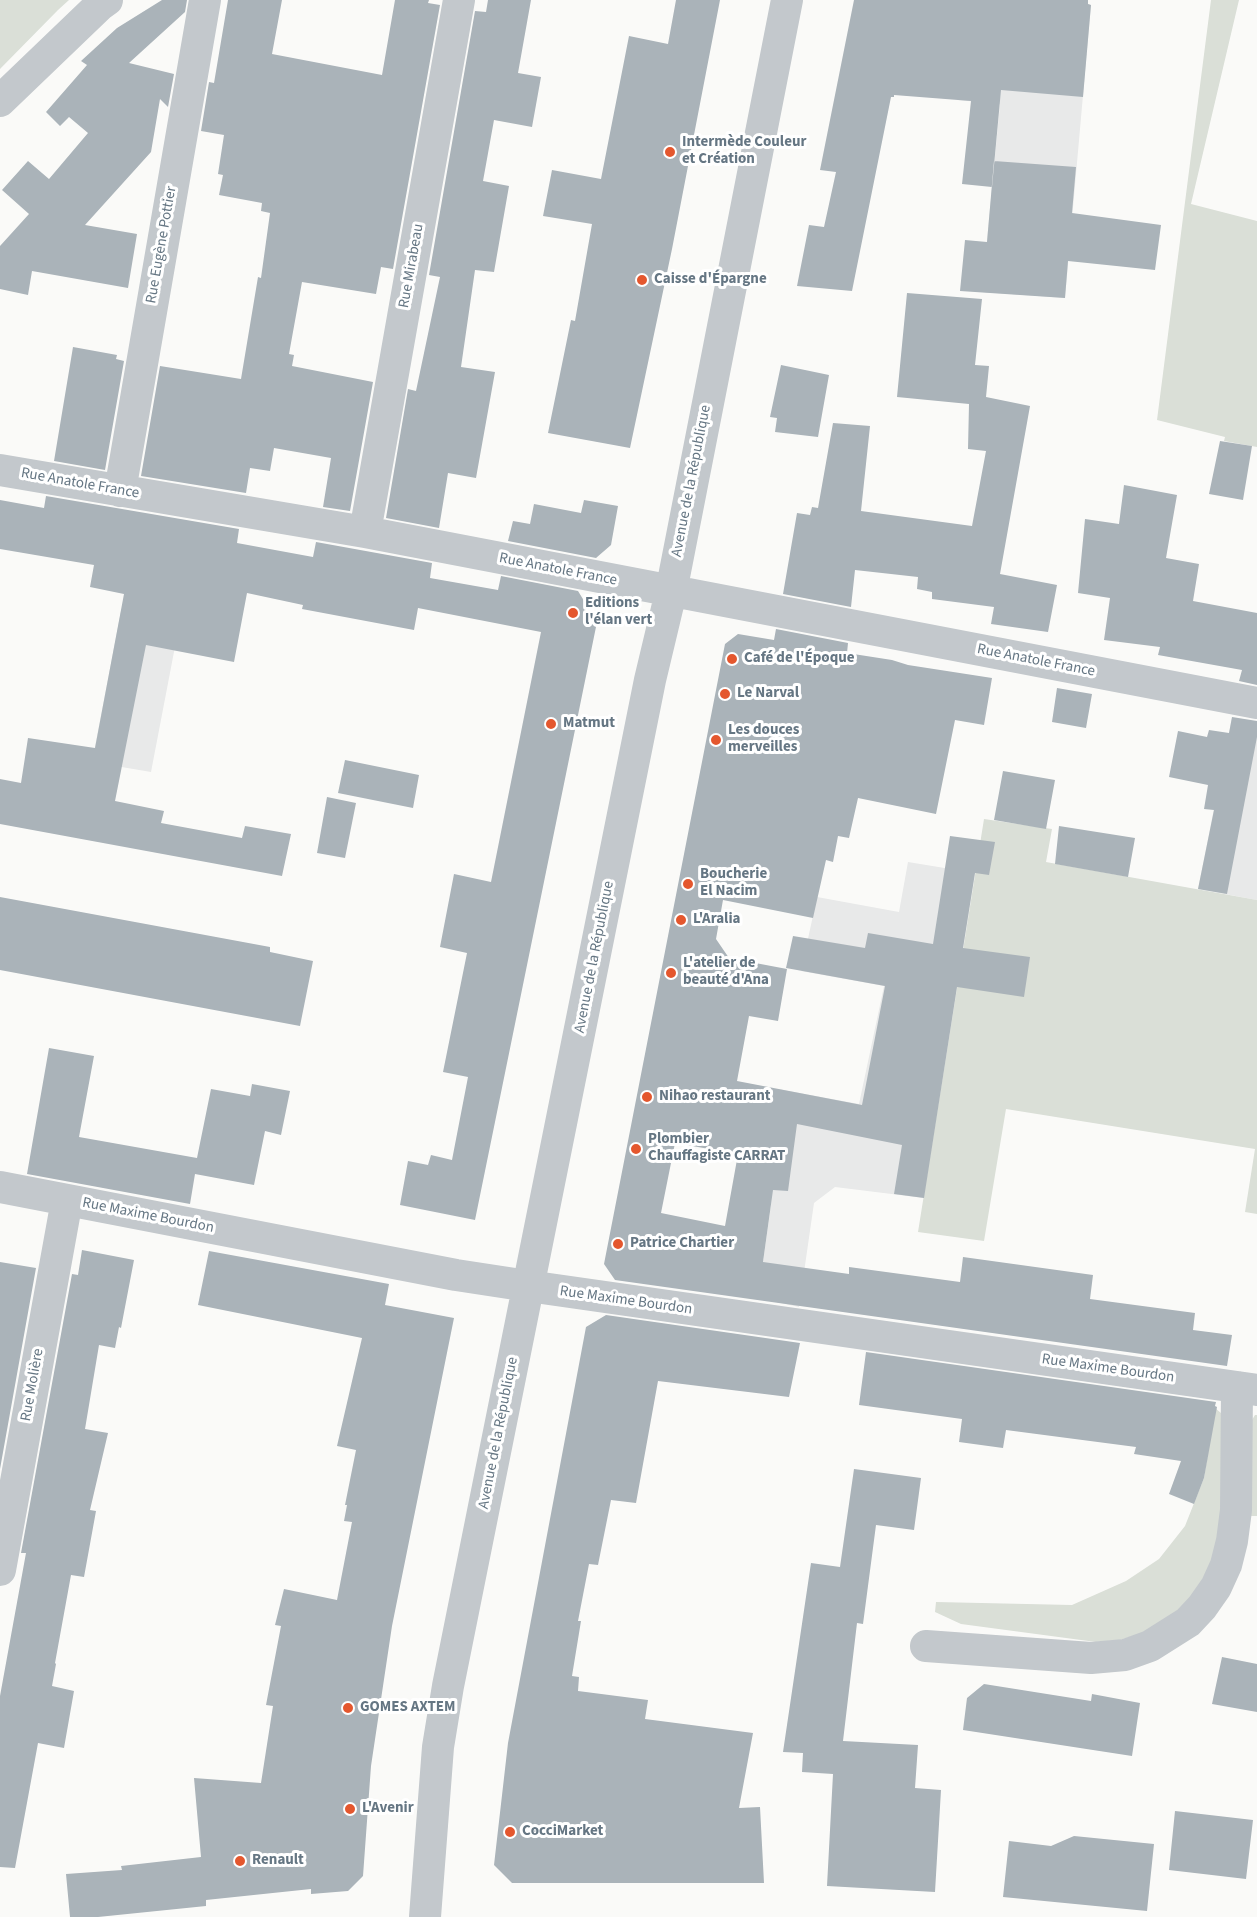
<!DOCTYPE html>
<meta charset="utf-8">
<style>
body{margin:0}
canvas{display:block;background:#fafaf8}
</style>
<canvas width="1257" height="1917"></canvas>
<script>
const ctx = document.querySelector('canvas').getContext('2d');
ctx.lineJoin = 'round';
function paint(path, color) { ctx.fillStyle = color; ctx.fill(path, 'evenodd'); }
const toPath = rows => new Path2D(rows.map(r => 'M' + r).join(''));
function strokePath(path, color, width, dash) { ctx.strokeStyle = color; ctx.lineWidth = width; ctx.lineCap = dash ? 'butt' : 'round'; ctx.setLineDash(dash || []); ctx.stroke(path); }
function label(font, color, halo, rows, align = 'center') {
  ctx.font = font + ' "Source Sans 3",sans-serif'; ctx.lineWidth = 6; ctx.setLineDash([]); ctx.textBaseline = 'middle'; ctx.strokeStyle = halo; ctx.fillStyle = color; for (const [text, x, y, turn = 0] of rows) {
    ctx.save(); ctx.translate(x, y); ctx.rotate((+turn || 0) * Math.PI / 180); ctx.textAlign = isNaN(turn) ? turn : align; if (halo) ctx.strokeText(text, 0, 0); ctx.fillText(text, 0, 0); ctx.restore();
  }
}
paint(toPath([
 [966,0,1088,0,1088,4,1091,5,1065,298,982,292,1000,104,957,100],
 [196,537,151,772,92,762,121,611],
 [1232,718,1257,722,1257,900,1198,889],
 [908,862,975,873,924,1198,835,1187,814,1203,799,1307,758,1298,771,1205,778,1089,859,1104,884,986,801,971,817,897,899,912]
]), '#e8e9e9');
paint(toPath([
 [0,0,69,0,58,10,0,69],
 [1211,0,1239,0,1191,204,1257,221,1257,447,1224,441,1225,437,1157,420],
 [984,819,1052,829,1046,862,1257,900,1257,1214,1245,1212,1255,1149,1006,1109,984,1241,918,1232],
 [1215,1408,1221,1413,1223,1419,1221,1530,1216,1560,1187,1607,1141,1634,1119,1640,1096,1642,961,1624,935,1612,936,1602,1072,1605,1126,1581,1159,1559,1185,1526,1204,1478],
 [1255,1415,1257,1415,1257,1516,1249,1516,1252,1420]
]), '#dadfd7');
paint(toPath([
 [162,0,187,0,185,12,129,63,174,74,168,107,160,99,151,152,85,225,137,234,128,288,32,271,28,295,0,289,0,246,29,214,2,190,28,161,49,179,88,133,69,117,60,126,46,112,87,65,81,61,117,28],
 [228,0,282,0,272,54,382,75,395,0,429,0,428,3,440,5,393,269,381,267,376,294,302,282,289,354,294,355,292,366,373,382,350,511,323,507,331,458,274,448,270,471,250,468,246,493,141,476,160,366,241,379,258,277,261,278,270,213,261,211,262,203,219,195,223,175,218,174,224,135,201,131,209,82,214,83],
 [488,0,531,0,518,73,541,77,532,127,494,120,483,181,509,186,494,272,475,270,461,367,495,372,476,478,448,473,439,528,386,518,408,389,416,391,440,277,429,275,475,11,486,12],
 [676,0,720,0,672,249,630,448,548,433,571,320,575,321,592,224,543,216,552,170,601,179,629,36,668,44],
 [854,0,1088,0,1088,4,1091,5,1083,97,1001,90,992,187,962,184,971,101,894,95,894,97,891,97,852,291,797,286,809,225,824,227,836,172,820,170],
 [994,161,1076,167,1072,213,1161,225,1155,270,1068,261,1065,298,960,291,965,240,987,242],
 [907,293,982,299,975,365,989,366,986,397,1030,406,1000,574,1057,585,1048,632,991,624,994,607,932,599,932,592,917,589,918,577,855,570,851,607,783,594,797,513,810,515,812,507,818,508,833,423,870,426,861,511,972,526,986,451,968,449,969,404,897,397],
 [73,347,117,355,116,359,124,361,105,470,54,461],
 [781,365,829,375,818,437,775,432,777,418,770,417],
 [1220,441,1252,446,1243,500,1209,494],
 [1124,485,1177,495,1166,558,1199,564,1193,601,1257,613,1257,685,1239,681,1242,670,1158,655,1160,647,1104,640,1110,598,1078,593,1085,519,1119,524],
 [46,496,239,529,237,543,313,557,316,542,432,563,430,578,498,590,501,576,578,591,597,622,475,1220,400,1205,408,1161,428,1165,431,1155,452,1160,468,1077,443,1072,467,953,440,947,454,874,491,882,541,632,418,608,414,630,302,609,303,605,247,593,234,662,146,645,115,801,164,811,161,823,242,838,245,826,291,834,282,876,0,824,0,779,21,783,28,738,95,748,124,594,90,587,94,565,0,549,0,500,44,508],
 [584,500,618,506,611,545,596,558,508,541,513,521,530,524,534,504,581,513],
 [776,629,848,643,847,653,892,660,908,665,992,678,984,725,955,720,936,814,858,798,849,838,838,836,833,862,826,860,813,918,723,900,716,939,729,958,787,969,778,1021,749,1016,737,1081,862,1105,885,986,786,968,793,936,865,948,868,933,933,944,950,836,995,842,989,875,975,873,963,948,1030,957,1024,997,957,987,924,1198,894,1194,902,1145,797,1124,788,1191,773,1190,763,1262,849,1274,849,1267,960,1282,963,1257,1093,1275,1090,1299,1195,1313,1193,1330,1232,1335,1227,1366,615,1280,604,1264,725,644,738,634,774,640],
 [675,1143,738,1154,725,1226,661,1213],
 [1057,688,1092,694,1086,728,1052,722],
 [1232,717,1257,721,1257,737,1227,894,1198,889,1214,810,1204,809,1208,785,1169,777,1178,731,1207,737,1209,730,1229,733],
 [345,760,419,775,413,808,338,793],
 [1003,771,1055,780,1046,829,994,820],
 [327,797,356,803,345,858,317,853],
 [1059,826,1135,838,1128,877,1055,864],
 [0,897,270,947,270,952,313,961,300,1026,0,970],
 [49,1048,94,1056,79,1137,197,1158,211,1089,250,1096,252,1084,290,1091,281,1135,265,1131,254,1185,195,1174,190,1204,27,1174],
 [82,1250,134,1260,121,1328,119,1327,115,1348,99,1345,85,1429,108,1433,90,1510,96,1511,84,1577,71,1575,55,1663,56,1664,52,1686,74,1691,64,1748,38,1743,15,1868,0,1867,0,1696,26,1553,21,1553,72,1274,78,1275],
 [209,1251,389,1284,385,1305,454,1318,392,1626,371,1766,363,1876,348,1891,311,1894,311,1889,206,1900,206,1906,98,1917,70,1917,66,1874,122,1870,121,1866,201,1857,194,1778,261,1783,273,1706,266,1705,281,1626,275,1625,284,1589,337,1600,352,1522,344,1521,347,1505,345,1505,356,1450,337,1446,362,1338,198,1305],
 [0,1262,36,1268,0,1469],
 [606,1315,800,1343,789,1397,658,1381,636,1503,611,1500,598,1565,589,1564,578,1621,581,1621,572,1676,579,1677,578,1691,648,1700,645,1719,753,1733,739,1808,760,1807,764,1883,512,1883,494,1865,508,1743,586,1327],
 [866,1352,1216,1402,1215,1406,1217,1407,1204,1478,1194,1504,1169,1494,1181,1461,1134,1454,1136,1447,1006,1430,1003,1448,959,1442,962,1419,859,1405],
 [854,1469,921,1478,914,1530,876,1525,863,1624,857,1623,843,1741,918,1745,915,1788,941,1790,935,1892,827,1886,833,1774,802,1772,803,1753,783,1752,811,1563,840,1567],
 [1222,1657,1257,1664,1257,1712,1212,1704],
 [984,1684,1091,1701,1092,1694,1140,1703,1132,1756,963,1730,967,1698],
 [1175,1811,1253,1820,1246,1879,1169,1870],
 [1074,1836,1154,1844,1147,1911,1003,1897,1009,1841,1051,1846]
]), '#aab3b9');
strokePath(toPath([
 [0,101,100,5,107,0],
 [0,470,365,532,1257,703],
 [120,491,205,0],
 [365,532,459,0],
 [0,1187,456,1275,528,1286,1257,1390],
 [0,1570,67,1200],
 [926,1646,1091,1658,1125,1655,1150,1646,1188,1622,1202,1607,1216,1587,1226,1565,1232,1541,1236,1510,1237,1387],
 [425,1917,438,1747,448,1686,650,680,671,592,787,0]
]), '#c3c8cc', 32);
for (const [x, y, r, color] of [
 [670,152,6,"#e4572e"],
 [642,280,6,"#e4572e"],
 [573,613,6,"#e4572e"],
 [732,659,6,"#e4572e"],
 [725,694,6,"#e4572e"],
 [551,724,6,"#e4572e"],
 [716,740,6,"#e4572e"],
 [688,884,6,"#e4572e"],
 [681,920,6,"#e4572e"],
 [671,973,6,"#e4572e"],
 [647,1097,6,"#e4572e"],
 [636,1149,6,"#e4572e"],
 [618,1244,6,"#e4572e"],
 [348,1708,6,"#e4572e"],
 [350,1809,6,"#e4572e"],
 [510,1832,6,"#e4572e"],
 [240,1861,6,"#e4572e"]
]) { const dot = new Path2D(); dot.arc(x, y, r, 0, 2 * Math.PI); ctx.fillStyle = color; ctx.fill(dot); strokePath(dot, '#fff', 2); }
label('bold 15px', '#657683', '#fff', [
 ["Intermède Couleur",682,143],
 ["et Création",682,160],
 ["Caisse d'Épargne",654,280],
 ["Editions",585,604],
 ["l'élan vert",585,621],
 ["Café de l'Époque",744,659],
 ["Le Narval",737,694],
 ["Matmut",563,724],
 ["Les douces",728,731],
 ["merveilles",728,748],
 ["Boucherie",700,875],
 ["El Nacim",700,892],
 ["L'Aralia",693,920],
 ["L'atelier de",683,964],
 ["beauté d'Ana",683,981],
 ["Nihao restaurant",659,1097],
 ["Plombier",648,1140],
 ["Chauffagiste CARRAT",648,1157],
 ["Patrice Chartier",630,1244],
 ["GOMES AXTEM",360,1708],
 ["L'Avenir",362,1809],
 ["CocciMarket",522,1832],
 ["Renault",252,1861]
], 'left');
label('15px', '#657683', '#fff', [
 ["Rue Eugène Pottier",162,245,-80],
 ["Rue Mirabeau",412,266,-80],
 ["Avenue de la République",692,481,-79],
 ["Rue Anatole France",80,484,10],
 ["Rue Anatole France",558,570,11],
 ["Rue Anatole France",1036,661,11],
 ["Avenue de la République",595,957,-79],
 ["Rue Maxime Bourdon",148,1216,11],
 ["Rue Maxime Bourdon",626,1301,8],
 ["Rue Maxime Bourdon",1108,1369,8],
 ["Rue Molière",33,1385,-80],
 ["Avenue de la République",499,1433,-79]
]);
</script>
